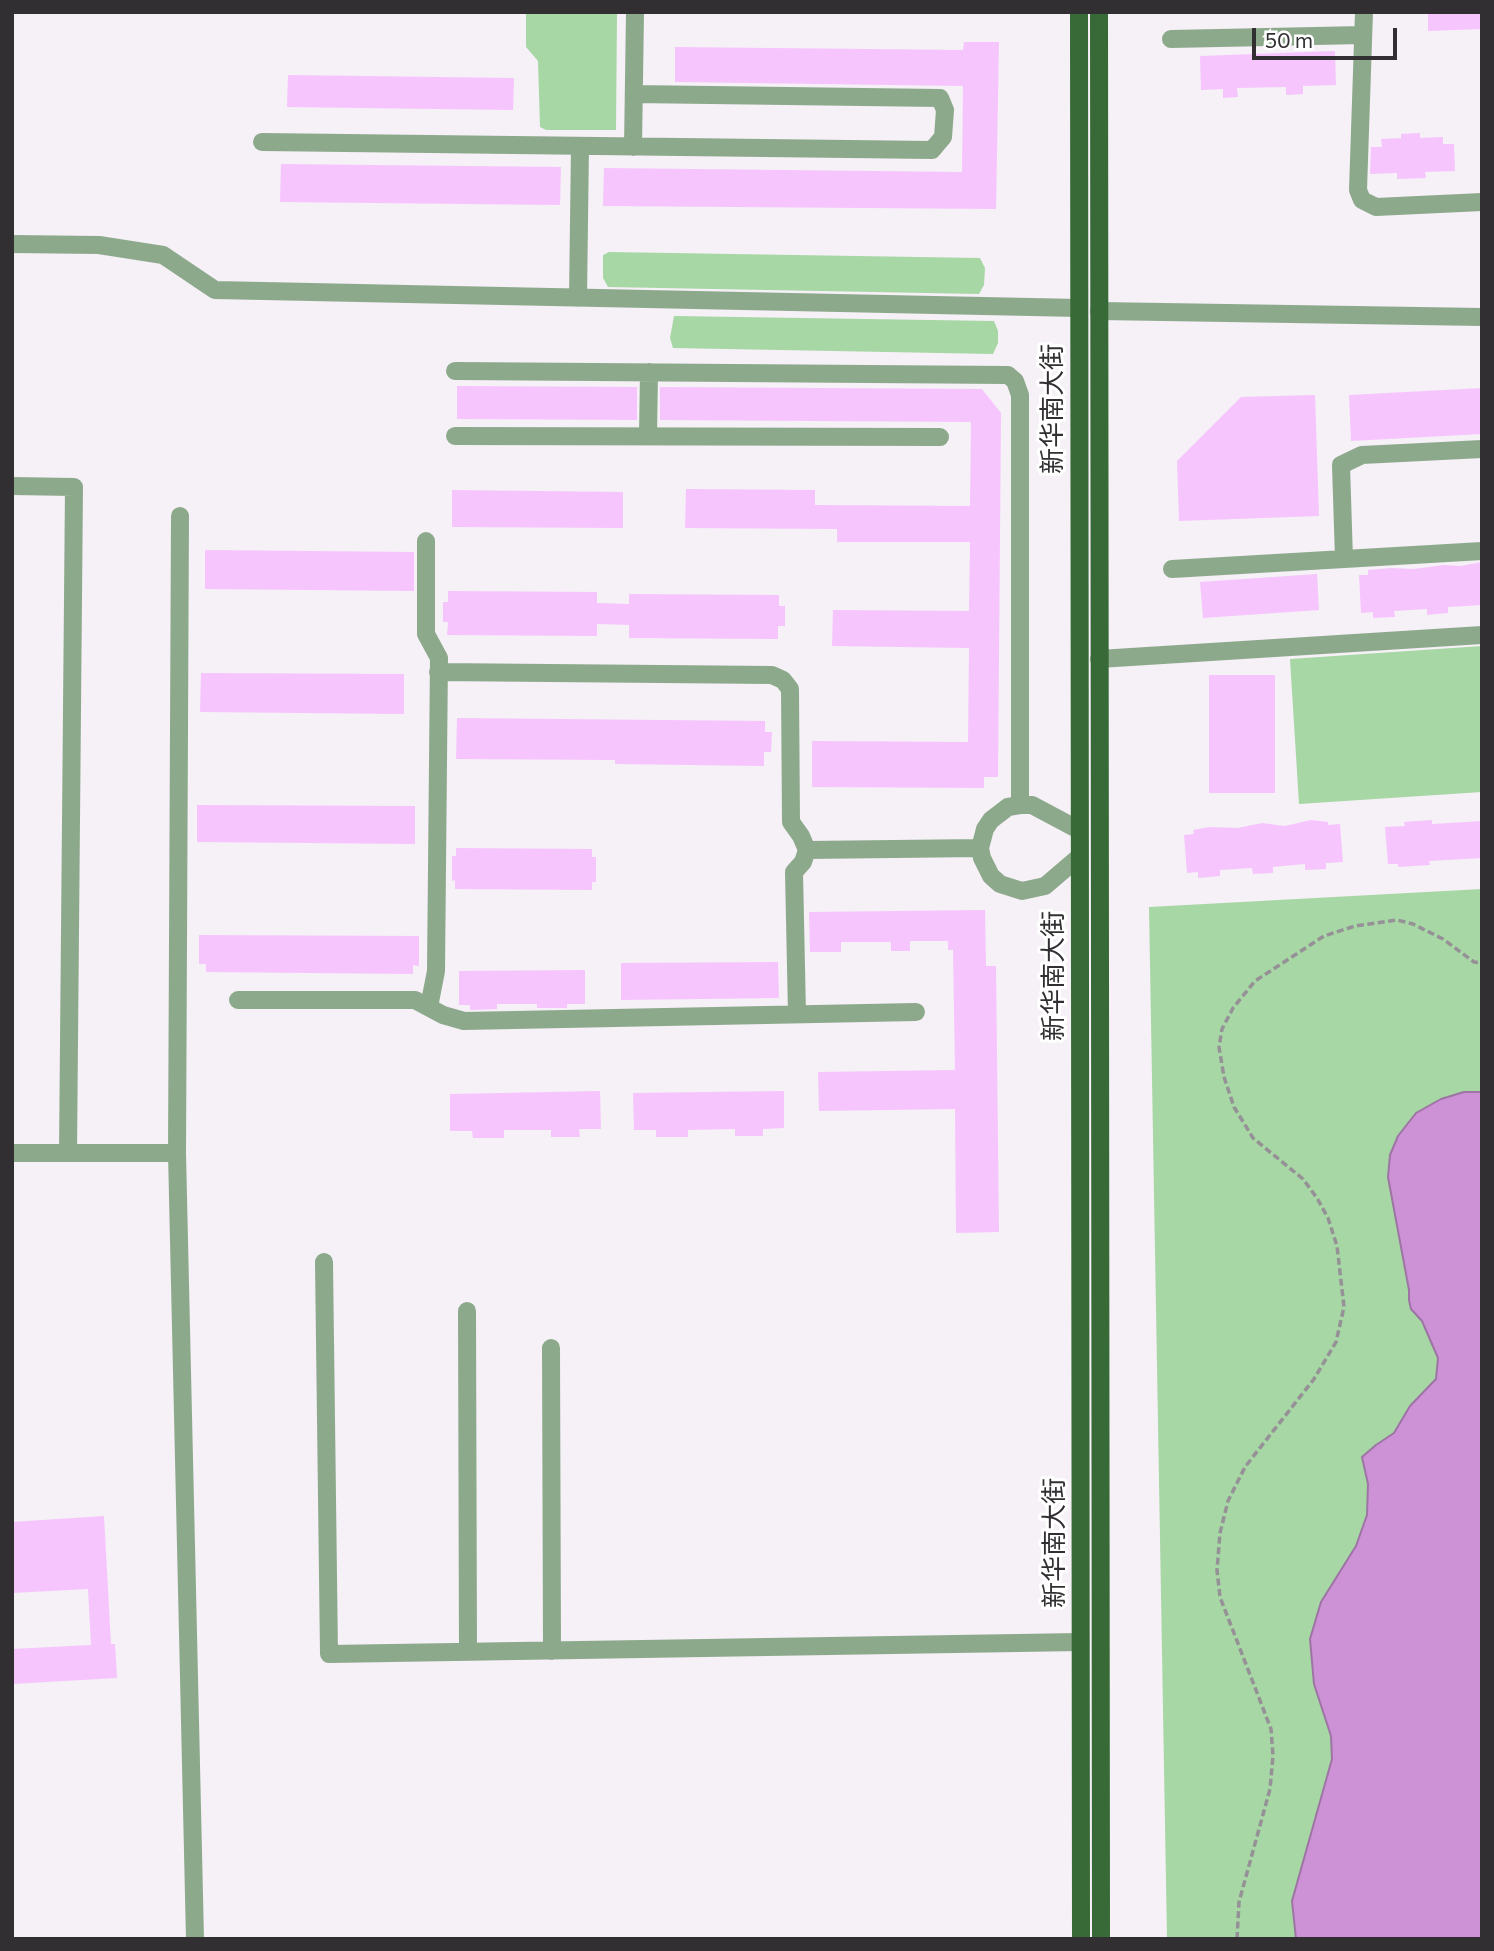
<!DOCTYPE html>
<meta charset="utf-8">
<style>
body{margin:0}
#map{position:relative;width:1494px;height:1951px;overflow:hidden;background:#f6f0f7;font-family:Commissioner,sans-serif}
canvas{display:block}
.frame{position:absolute;inset:0;border:14px solid #312f32;pointer-events:none}
.scale{position:absolute;left:1252px;top:28px;width:145px;height:32px;box-sizing:border-box;border:4px solid #312f32;border-top:0;padding-left:9px;font-size:21px;line-height:24px;white-space:nowrap;color:#312f32;-webkit-text-stroke:5px #fff;paint-order:stroke}
</style>
<div id="map">
<canvas width="1494" height="1951"></canvas>
<div class="frame"></div>
<div class="scale">50 m</div>
</div>
<script>
const ctx = document.querySelector('canvas').getContext('2d');
ctx.lineJoin = 'round';
function paint(path, color) { ctx.fillStyle = color; ctx.fill(path, 'evenodd'); }
const toPath = rows => new Path2D(rows.map(r => 'M' + r).join(''));
function strokePath(path, color, width, dash) { ctx.strokeStyle = color; ctx.lineWidth = width; ctx.lineCap = dash ? 'butt' : 'round'; ctx.setLineDash(dash || []); ctx.stroke(path); }
function label(font, color, halo, rows, align = 'center') {
  ctx.font = font + ' Commissioner,"Noto Sans SC",sans-serif'; ctx.lineWidth = 6; ctx.setLineDash([]); ctx.textBaseline = 'middle'; ctx.strokeStyle = halo; ctx.fillStyle = color; for (const [text, x, y, turn = 0] of rows) {
    ctx.save(); ctx.translate(x, y); ctx.rotate((+turn || 0) * Math.PI / 180); ctx.textAlign = isNaN(turn) ? turn : align; if (halo) ctx.strokeText(text, 0, 0); ctx.fillText(text, 0, 0); ctx.restore();
  }
}
paint(toPath([
 [526,12,617,12,616,130,546,130,540,127,538,61,526,47],
 [609,252,980,258,985,268,984,285,979,294,608,287,603,278,603,255],
 [674,316,994,321,998,331,998,343,993,354,673,348,670,338],
 [1482,646,1482,792,1299,804,1290,659],
 [1482,889,1482,1939,1167,1939,1149,907]
]), '#a7d7a4');
const water = toPath([
 [1464,1092,1482,1092,1482,1939,1296,1939,1292,1901,1332,1759,1331,1736,1314,1684,1310,1639,1321,1602,1356,1546,1367,1515,1368,1484,1362,1457,1376,1445,1394,1433,1410,1406,1436,1379,1438,1358,1422,1321,1411,1309,1409,1300,1409,1290,1388,1177,1390,1155,1398,1136,1416,1113,1441,1099,1464,1092]
]);
paint(water, '#cc92d5');
strokePath(water, '#9e74a4', 2);
paint(toPath([
 [1428,12,1482,12,1482,29,1428,31],
 [964,42,999,42,996,209,603,206,604,168,962,172,963,86,675,82,675,47,963,50],
 [1335,51,1336,85,1303,86,1303,94,1286,95,1286,87,1237,88,1238,97,1223,98,1223,89,1201,90,1200,56],
 [288,75,514,78,513,110,287,107],
 [1420,133,1420,138,1443,137,1443,144,1454,144,1455,171,1425,172,1426,178,1397,179,1397,173,1370,174,1371,147,1382,147,1381,139,1401,138,1401,134],
 [281,164,561,167,560,205,280,202],
 [457,386,637,387,637,420,457,419],
 [660,387,982,389,1001,413,998,777,984,777,984,788,812,787,812,741,968,742,969,648,832,646,833,610,969,611,970,542,837,542,837,529,685,528,686,489,815,490,815,505,970,506,971,422,660,420],
 [1482,388,1482,434,1351,441,1349,395],
 [1315,395,1319,516,1179,521,1177,461,1241,397],
 [452,490,623,492,623,528,452,527],
 [205,550,414,552,414,591,205,589],
 [1482,562,1482,605,1448,607,1448,613,1427,615,1427,609,1394,611,1395,617,1373,618,1373,612,1361,613,1359,575,1368,575,1368,570,1391,568,1414,569,1444,565,1461,566],
 [1317,574,1319,610,1203,618,1200,582],
 [448,591,597,592,597,603,629,604,629,594,779,595,779,606,785,606,785,626,778,626,778,639,629,638,629,625,597,624,597,636,447,635,448,622,443,622,443,602,448,602],
 [201,673,404,674,404,714,200,712],
 [1209,675,1275,675,1275,793,1209,793],
 [457,718,765,721,765,732,772,732,771,752,764,752,764,766,615,764,615,760,456,759],
 [197,805,415,806,415,844,197,842],
 [1311,820,1328,822,1328,825,1340,824,1343,862,1326,863,1326,869,1305,870,1305,864,1273,867,1273,873,1253,874,1252,868,1220,870,1220,876,1198,878,1198,872,1187,873,1184,835,1194,834,1193,830,1209,827,1238,828,1262,823,1285,826],
 [1432,820,1432,824,1482,821,1482,858,1429,861,1430,865,1398,867,1398,864,1388,864,1385,827,1405,826,1404,822],
 [456,848,592,849,592,857,596,857,596,882,592,882,592,890,455,889,455,880,452,881,452,856,456,856],
 [985,910,986,966,996,966,999,1232,956,1233,955,1109,819,1111,818,1072,955,1070,953,950,948,950,948,941,910,941,910,951,891,951,891,942,841,942,841,952,810,952,809,912],
 [199,935,419,936,419,966,413,965,413,974,206,972,206,964,199,964],
 [778,962,779,998,621,1000,621,963],
 [585,970,585,1004,567,1004,567,1008,537,1008,537,1004,497,1004,497,1009,470,1010,470,1005,459,1005,459,971],
 [600,1091,601,1129,579,1129,580,1137,551,1137,551,1130,504,1130,504,1138,473,1138,472,1131,450,1131,450,1094],
 [784,1091,784,1128,763,1129,763,1136,735,1136,735,1129,688,1130,688,1137,656,1137,656,1130,634,1130,633,1093],
 [104,1516,111,1644,115,1644,117,1678,12,1684,12,1649,91,1645,88,1589,12,1593,12,1522]
]), '#f6c5fd');
strokePath(toPath([
 [1237,1939,1239,1902,1270,1789,1273,1756,1271,1729,1220,1597,1217,1570,1220,1533,1228,1501,1245,1467,1314,1379,1336,1342,1344,1307,1337,1246,1328,1218,1317,1198,1303,1179,1253,1138,1234,1107,1224,1077,1219,1047,1222,1029,1233,1008,1255,981,1324,936,1355,926,1397,920,1413,924,1443,939,1474,962,1482,963]
]), '#959196', 3.5, [7, 3.5]);
strokePath(toPath([
 [1364,12,1358,190,1362,200,1376,207,1482,202],
 [1171,39,1363,35],
 [262,142,932,150,943,137,945,110,940,98,634,94],
 [633,147,635,12],
 [12,244,99,245,163,255,215,290,1079,308],
 [578,298,580,146],
 [1099,311,1482,317],
 [455,371,1008,375,1015,381,1020,395,1020,805],
 [455,436,940,437],
 [648,436,649,372],
 [12,486,74,487,68,1153],
 [180,516,177,1153,195,1939],
 [426,541,426,634,439,658,436,971,429,1007],
 [1344,559,1341,465,1362,455,1482,449],
 [1172,569,1482,551],
 [1099,659,1482,635],
 [438,672,772,675,783,680,790,689,791,822,801,836,807,850,803,862,794,872,797,1014],
 [1079,830,1032,805,1020,805,1008,807,991,820,985,829,980,848,982,858,991,876,1000,884,1022,891,1045,886,1079,857],
 [807,850,980,848],
 [238,1000,415,1000,443,1015,464,1021,916,1012],
 [12,1153,177,1153],
 [324,1262,329,1654,1080,1642],
 [467,1311,468,1652],
 [551,1348,552,1651]
]), '#8da98c', 18);
strokePath(toPath([
 [1079,12,1081,1939],
 [1099,12,1101,1939]
]), '#386a37', 18);
label('26px', '#312f32', '#fff', [
 ["新华南大街",1052,409,-90],
 ["新华南大街",1053,976,-90],
 ["新华南大街",1054,1543,-90]
]);
</script>
